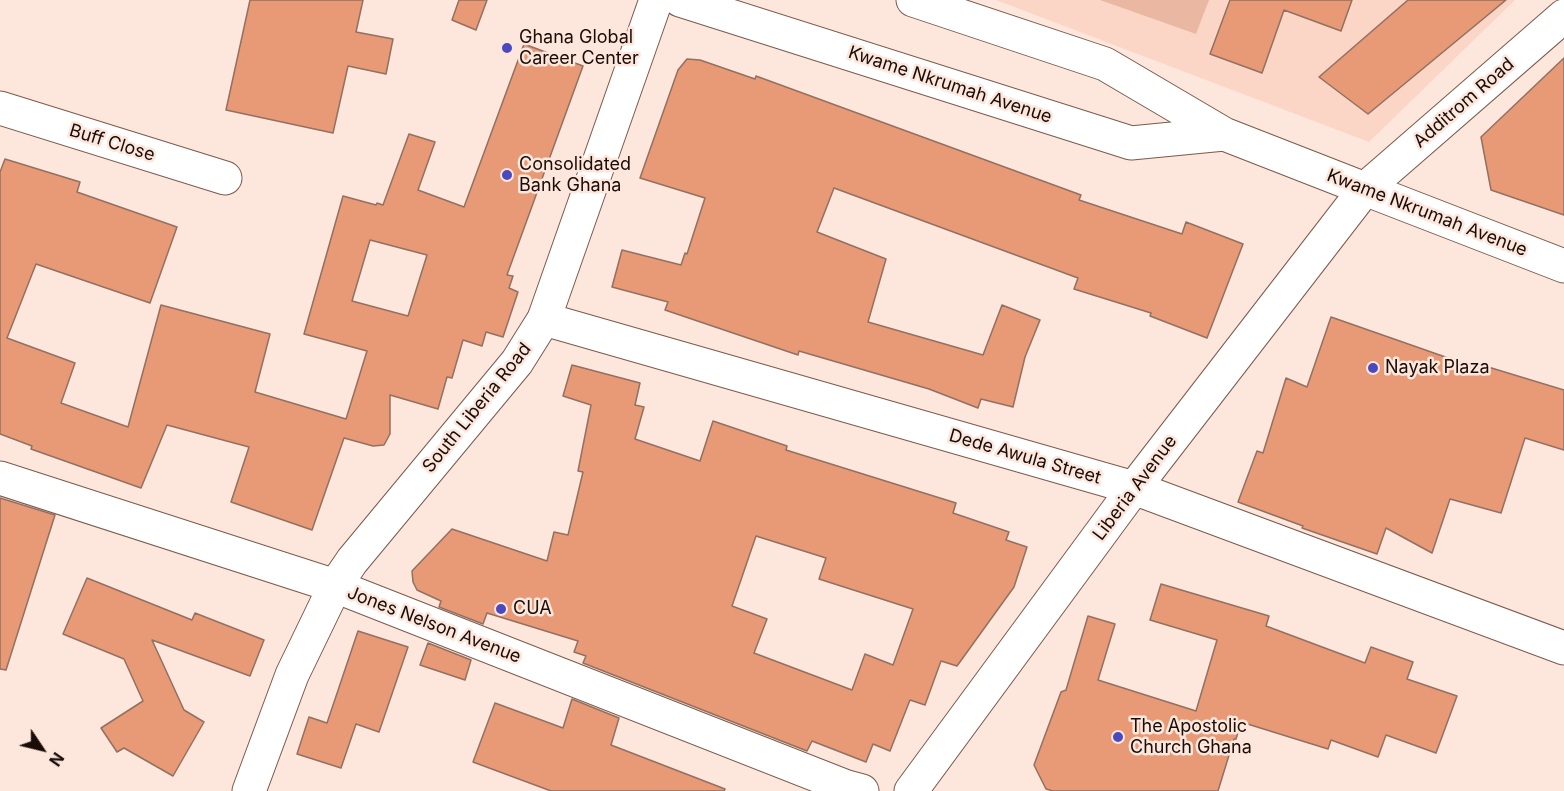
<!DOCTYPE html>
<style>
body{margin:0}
#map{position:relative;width:1564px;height:791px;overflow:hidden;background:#fde6db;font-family:Inter,sans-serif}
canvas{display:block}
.north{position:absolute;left:12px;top:719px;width:60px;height:60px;-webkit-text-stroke:4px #fde6db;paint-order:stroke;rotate:125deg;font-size:16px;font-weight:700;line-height:24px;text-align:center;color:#1a0d08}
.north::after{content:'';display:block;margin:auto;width:21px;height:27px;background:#1a0d08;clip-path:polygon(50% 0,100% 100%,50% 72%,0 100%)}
</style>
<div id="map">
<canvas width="1564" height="791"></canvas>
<div class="north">N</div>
</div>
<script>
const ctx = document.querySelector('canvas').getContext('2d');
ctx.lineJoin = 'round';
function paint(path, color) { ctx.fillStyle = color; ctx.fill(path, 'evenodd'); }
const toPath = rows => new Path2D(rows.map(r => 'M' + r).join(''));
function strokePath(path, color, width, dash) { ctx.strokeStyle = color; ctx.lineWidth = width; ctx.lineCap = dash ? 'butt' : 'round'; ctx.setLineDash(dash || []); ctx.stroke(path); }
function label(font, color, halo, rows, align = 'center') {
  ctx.font = font + ' Inter,sans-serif'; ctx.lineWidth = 5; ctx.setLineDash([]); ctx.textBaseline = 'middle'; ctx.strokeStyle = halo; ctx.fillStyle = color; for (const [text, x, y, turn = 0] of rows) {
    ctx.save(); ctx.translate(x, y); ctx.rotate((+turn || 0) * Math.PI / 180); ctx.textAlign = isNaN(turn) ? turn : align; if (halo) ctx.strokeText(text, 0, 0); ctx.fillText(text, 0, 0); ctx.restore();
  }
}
paint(toPath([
 [996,0,1515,0,1369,142]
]), '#fbd6c6');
paint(toPath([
 [1100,0,1209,0,1196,34]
]), '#eab8a2');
const building = toPath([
 [250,0,363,0,356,32,393,39,386,74,348,66,333,133,226,110,250,0],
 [459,0,487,0,476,30,452,20,459,0],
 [1230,0,1352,0,1341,31,1284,10,1262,73,1210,54,1230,0],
 [1408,0,1506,0,1368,114,1319,77,1408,0],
 [524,44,583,66,507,275,513,276,509,288,518,292,503,337,486,332,482,346,463,340,452,378,447,377,438,409,390,395,390,434,384,445,373,446,344,438,312,530,231,502,249,447,167,425,141,488,31,449,32,446,0,434,0,172,5,159,80,182,77,192,177,227,150,303,36,264,7,338,75,363,61,403,128,427,161,305,270,334,255,392,346,419,367,351,304,334,343,196,376,205,377,203,383,205,409,134,435,142,418,190,464,207,524,44],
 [370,240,427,255,408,316,352,301,370,240],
 [1564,58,1564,215,1491,190,1481,137,1564,58],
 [687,59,700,60,755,79,756,76,1081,195,1079,200,1182,234,1186,222,1243,244,1207,338,1150,316,1151,313,1074,289,1078,278,834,188,817,232,886,259,868,322,983,355,1002,305,1040,320,1025,357,1013,407,981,399,978,408,929,389,799,351,798,355,665,310,668,302,612,287,622,250,681,265,685,253,687,254,705,198,640,178,678,70,687,59],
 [1331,317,1474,367,1475,363,1564,390,1564,450,1525,438,1501,513,1450,499,1432,553,1386,528,1377,554,1302,528,1303,526,1238,502,1257,451,1263,453,1286,378,1307,387,1331,317],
 [572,365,640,383,635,405,644,407,635,439,700,461,713,421,787,446,786,450,956,503,953,513,1009,532,1006,540,1027,547,1014,587,957,666,941,661,925,705,910,700,890,751,873,744,866,762,812,741,807,751,583,663,586,656,574,652,578,641,487,613,483,624,439,607,441,601,417,590,413,582,412,571,452,529,547,561,554,532,568,535,583,472,578,471,591,405,563,396,572,365],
 [756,536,826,558,819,579,913,609,893,665,865,654,852,690,754,653,767,619,732,606,756,536],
 [0,498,55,515,6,670,0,669,0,498],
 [87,578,192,620,195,613,264,640,250,676,152,640,184,710,204,722,173,776,124,748,117,752,101,728,143,701,124,659,63,634,87,578],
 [1161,584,1269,616,1266,626,1365,663,1371,647,1413,662,1407,679,1457,696,1436,753,1386,735,1378,757,1331,740,1328,749,1241,722,1236,739,1234,739,1218,791,1053,791,1046,789,1034,765,1061,692,1066,690,1088,616,1115,624,1098,680,1196,711,1217,640,1150,620,1161,584],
 [358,631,408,647,379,732,356,724,341,768,297,754,309,717,327,723,358,631],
 [428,643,471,660,465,680,420,665,428,643],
 [572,699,619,718,611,745,725,789,724,791,551,791,473,762,495,703,563,728,572,699]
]);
paint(building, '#e89976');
strokePath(building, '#927062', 1.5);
const minor = toPath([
 [0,108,225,178],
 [544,319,1134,488,1564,648],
 [0,478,335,586,847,787,862,791]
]);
const tertiary = toPath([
 [1365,189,1564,16]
]);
const secondary = toPath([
 [1365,189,1564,266]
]);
const primary = toPath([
 [680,0,1131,143,1224,134],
 [249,791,292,675,335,586,352,561,517,362,544,319,656,0],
 [911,791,1134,488,1365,189,1224,134,1105,64,913,0]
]);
strokePath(minor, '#7b5a4c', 35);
strokePath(tertiary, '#7b5a4c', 35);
strokePath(secondary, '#7b5a4c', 35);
strokePath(primary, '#7b5a4c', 35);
strokePath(minor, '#fff', 33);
strokePath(tertiary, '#fff', 33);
strokePath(secondary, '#fff', 33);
strokePath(primary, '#fff', 33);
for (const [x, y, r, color] of [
 [507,48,6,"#4b49bf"],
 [507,175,6,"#4b49bf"],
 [1373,368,6,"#4b49bf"],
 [501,609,6,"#4b49bf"],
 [1118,737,6,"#4b49bf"]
]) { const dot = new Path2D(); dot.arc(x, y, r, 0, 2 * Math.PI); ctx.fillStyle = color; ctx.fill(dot); strokePath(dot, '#fde6db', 2); }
label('18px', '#1a0d08', '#fde6db', [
 ["Ghana Global",519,38],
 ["Career Center",519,59],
 ["Consolidated",519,165],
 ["Bank Ghana",519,186],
 ["Nayak Plaza",1385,368],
 ["CUA",513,609],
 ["The Apostolic",1130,727],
 ["Church Ghana",1130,748]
], 'left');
label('18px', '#1a0d08', '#fde6db', [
 ["Kwame Nkrumah Avenue",950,85,18],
 ["Additrom Road",1464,103,-41],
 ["Buff Close",112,143,17],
 ["Kwame Nkrumah Avenue",1427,213,21],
 ["South Liberia Road",477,408,-51],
 ["Dede Awula Street",1025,457,16],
 ["Liberia Avenue",1135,488,-53],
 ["Jones Nelson Avenue",434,625,21]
]);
</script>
